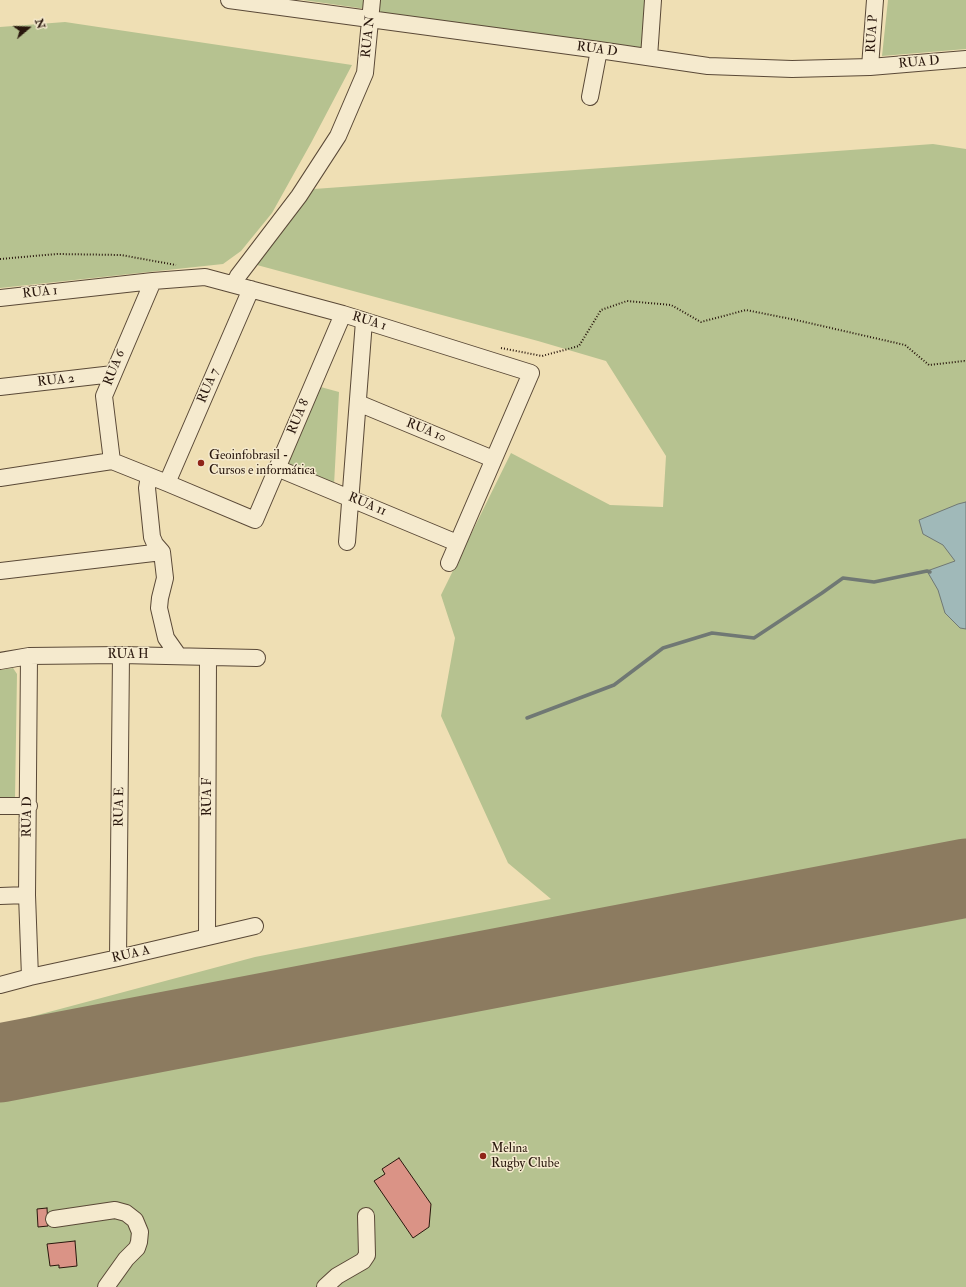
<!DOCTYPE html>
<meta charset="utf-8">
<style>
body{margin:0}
#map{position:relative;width:966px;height:1287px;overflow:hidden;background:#efdfb4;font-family:"IM FELL Double Pica",serif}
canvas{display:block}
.north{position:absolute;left:8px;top:8px;width:40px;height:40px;-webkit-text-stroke:3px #f5eace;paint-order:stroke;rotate:71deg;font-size:11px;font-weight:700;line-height:16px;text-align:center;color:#29170d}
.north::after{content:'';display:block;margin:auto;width:14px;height:18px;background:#29170d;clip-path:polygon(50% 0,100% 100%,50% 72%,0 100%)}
</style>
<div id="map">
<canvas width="966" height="1287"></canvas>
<div class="north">N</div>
</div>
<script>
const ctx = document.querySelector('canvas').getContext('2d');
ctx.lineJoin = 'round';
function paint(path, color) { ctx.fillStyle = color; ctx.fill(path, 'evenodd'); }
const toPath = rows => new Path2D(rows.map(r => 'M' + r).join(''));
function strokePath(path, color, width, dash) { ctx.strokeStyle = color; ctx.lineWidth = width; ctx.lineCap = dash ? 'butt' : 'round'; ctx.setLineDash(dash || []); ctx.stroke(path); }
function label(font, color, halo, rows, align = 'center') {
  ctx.font = font + ' "IM FELL Double Pica",serif'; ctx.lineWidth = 3; ctx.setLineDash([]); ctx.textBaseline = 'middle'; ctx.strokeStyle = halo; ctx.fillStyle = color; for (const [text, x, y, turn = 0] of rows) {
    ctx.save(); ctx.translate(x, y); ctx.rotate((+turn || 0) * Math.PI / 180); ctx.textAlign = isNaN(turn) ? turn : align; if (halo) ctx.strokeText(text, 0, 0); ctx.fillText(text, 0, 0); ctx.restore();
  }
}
paint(toPath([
 [303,0,366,0,366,9],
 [380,0,650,0,648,50,379,14],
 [888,0,966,0,966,49,882,56],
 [65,22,352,65,311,143,272,213,241,251,223,264,0,288,0,27],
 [933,144,966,149,966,1287,0,1287,0,1025,255,957,551,899,508,863,441,716,455,638,441,595,511,453,610,505,663,507,666,456,606,361,538,341,257,265,314,189],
 [317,386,339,392,334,485,284,465],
 [13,668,17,674,15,799,0,802,0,670]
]), '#b6c290');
const water = toPath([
 [966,502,966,629,960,628,945,613,938,590,927,571,955,561,943,545,923,534,919,520,958,504,966,502]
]);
paint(water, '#a0b9b9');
strokePath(water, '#707874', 1);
strokePath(toPath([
 [527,718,614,685,663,648,712,633,754,638,822,593,843,578,874,582,927,571,930,572]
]), '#707874', 3.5);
strokePath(toPath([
 [0,1063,966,878]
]), '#8c7b60', 79);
const building = toPath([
 [399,1158,431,1204,429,1227,413,1238,374,1181,385,1174,382,1169,399,1158],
 [47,1208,48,1226,38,1227,37,1209,47,1208],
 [75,1241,77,1266,59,1268,59,1265,50,1266,47,1244,75,1241]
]);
paint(building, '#da9386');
strokePath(building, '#29170d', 1);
const minor = toPath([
 [229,0,599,50,708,66,792,69,870,67,966,59],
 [649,57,653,0],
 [870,67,875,0],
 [590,97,599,50],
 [234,284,238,276,299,196,338,136,365,73,372,0],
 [0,298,153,281,205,277,343,314,531,373,449,563],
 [0,387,113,374],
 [358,403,493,459],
 [112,461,104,396,153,281],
 [277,468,457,543],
 [149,476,147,488,152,537,155,544,162,552,165,578,160,598,159,608,166,638,178,655],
 [0,478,112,461,167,483,255,520,343,314],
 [167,483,251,289],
 [347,542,364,321],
 [0,571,162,552],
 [29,656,27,895,30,977],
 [0,661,29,656,121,655,257,658],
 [0,806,29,806],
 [0,896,27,895],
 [207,937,208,657],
 [118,958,121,655],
 [0,985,30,977,118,958,255,926],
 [54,1219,115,1210,126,1213,135,1220,140,1232,139,1242,137,1248,126,1259,106,1287],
 [325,1287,337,1276,363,1261,367,1255,366,1216]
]);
strokePath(minor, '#5a4937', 18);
strokePath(toPath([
 [0,259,57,254,121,255,176,265],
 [501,348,542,356,579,346,601,310,627,301,671,305,701,322,746,310,796,320,905,345,929,365,964,361,966,362]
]), '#29170d', 2, [1, 2]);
strokePath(minor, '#f5eace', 16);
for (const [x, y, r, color] of [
 [201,463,4,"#8f2418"],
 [483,1156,4,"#8f2418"]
]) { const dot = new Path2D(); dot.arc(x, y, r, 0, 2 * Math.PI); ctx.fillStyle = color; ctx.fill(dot); strokePath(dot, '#f5eace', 1.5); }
label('13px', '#29170d', '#f5eace', [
 ["RUA P",873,34,-86],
 ["RUA N",369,37,-84],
 ["RUA D",597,50,8],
 ["RUA D",919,63,-5],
 ["RUA 1",40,293,-6],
 ["RUA 1",369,322,17],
 ["RUA 6",115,368,-68],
 ["RUA 2",56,381,-6],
 ["RUA 7",209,386,-67],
 ["RUA 8",299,417,-67],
 ["RUA 10",426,431,22],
 ["RUA 11",367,505,23],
 ["RUA H",128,655],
 ["RUA F",208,797,-90],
 ["RUA E",120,807,-89],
 ["RUA D",28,817,-89],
 ["RUA A",131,955,-13]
]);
label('13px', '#29170d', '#f5eace', [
 ["Geoinfobrasil -",209,456],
 ["Cursos e informática",209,471],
 ["Melina",491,1149],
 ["Rugby Clube",491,1164]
], 'left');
</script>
